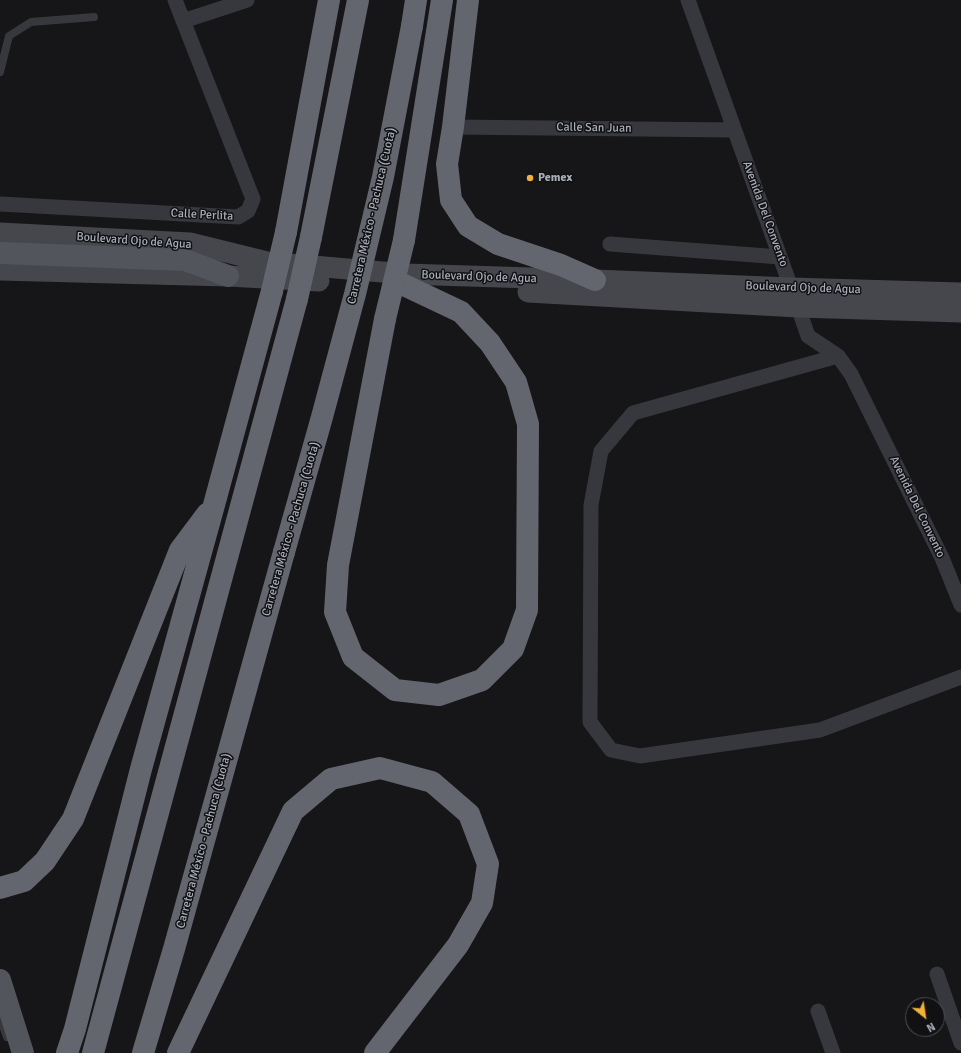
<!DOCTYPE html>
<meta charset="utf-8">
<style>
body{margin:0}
#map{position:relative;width:961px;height:1053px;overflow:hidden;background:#161618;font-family:Signika,sans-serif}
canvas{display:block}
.north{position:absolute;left:905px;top:997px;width:40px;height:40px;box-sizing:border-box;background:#111113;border:1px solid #4d4f55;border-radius:50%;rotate:150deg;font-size:11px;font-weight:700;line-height:16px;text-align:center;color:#a8adb8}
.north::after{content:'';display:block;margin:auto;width:14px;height:18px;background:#f2b134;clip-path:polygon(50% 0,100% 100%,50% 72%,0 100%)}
</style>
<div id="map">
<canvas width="961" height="1053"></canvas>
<div class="north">N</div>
</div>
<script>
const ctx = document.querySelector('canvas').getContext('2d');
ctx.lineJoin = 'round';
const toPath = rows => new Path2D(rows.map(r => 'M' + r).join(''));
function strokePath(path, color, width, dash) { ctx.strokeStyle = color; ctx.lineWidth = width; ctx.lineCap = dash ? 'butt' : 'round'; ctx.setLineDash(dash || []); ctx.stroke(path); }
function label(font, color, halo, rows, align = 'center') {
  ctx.font = font + ' Signika,sans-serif'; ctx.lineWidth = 3; ctx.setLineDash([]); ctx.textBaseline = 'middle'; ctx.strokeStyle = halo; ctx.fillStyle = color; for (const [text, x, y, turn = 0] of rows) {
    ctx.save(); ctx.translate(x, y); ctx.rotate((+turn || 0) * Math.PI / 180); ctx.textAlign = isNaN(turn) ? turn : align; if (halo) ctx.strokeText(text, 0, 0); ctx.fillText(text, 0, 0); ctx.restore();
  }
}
strokePath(toPath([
 [0,72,9,36,31,22,94,17],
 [0,1018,7,1037]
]), '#37383d', 8);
strokePath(toPath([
 [688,0,798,307,808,336,838,356,851,374,942,558,961,605],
 [183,21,247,0],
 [453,127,734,130],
 [0,204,238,217,248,211,253,199,175,0],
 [610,244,780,257],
 [838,356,633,413,601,451,591,505,590,722,611,750,640,756,820,730,961,677],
 [937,974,961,1043],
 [818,1011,833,1053]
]), '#37383d', 15);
strokePath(toPath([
 [0,233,190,243,267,262,405,274,595,280,791,288,961,293],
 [0,270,228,276,319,281],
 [528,292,798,307,961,312]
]), '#45474d', 21);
strokePath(toPath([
 [0,253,185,260,228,276],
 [0,980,23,1053]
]), '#53555c', 22);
strokePath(toPath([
 [468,0,453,127,447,164,451,200,468,226,498,244,561,265,595,280],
 [412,26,416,0],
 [286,232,329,0],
 [311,237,358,0],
 [404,240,442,0],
 [385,319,338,565,335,612,353,657,395,690,439,695,482,680,513,649,527,610,528,424,516,382,490,343,461,312,404,285],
 [0,888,24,881,45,861,73,819,180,550,207,514],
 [67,1053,75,1029,141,769,214,505,272,291],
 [93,1053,297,299],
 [143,1053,174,949,284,552],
 [178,1053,293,811,331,779,380,768,432,782,469,814,488,864,482,903,458,945,375,1053]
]), '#63666e', 22);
strokePath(toPath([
 [272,291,286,232],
 [297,299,311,237],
 [385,319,404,240],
 [284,552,322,417,355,294,383,177,412,26]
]), '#63666e', 22);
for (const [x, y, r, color] of [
 [530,178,4,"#f2b134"]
]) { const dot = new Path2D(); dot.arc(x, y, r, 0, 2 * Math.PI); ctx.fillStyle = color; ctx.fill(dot); strokePath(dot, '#111113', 1.5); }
label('12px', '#a8adb8', '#111113', [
 ["Calle San Juan",594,128,1],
 ["Avenida Del Convento",765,214,70],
 ["Calle Perlita",202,215,3],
 ["Carretera México - Pachuca (Cuota)",372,216,-77],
 ["Boulevard Ojo de Agua",134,241,4],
 ["Boulevard Ojo de Agua",479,277,2],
 ["Boulevard Ojo de Agua",803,288,2],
 ["Avenida Del Convento",917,507,64],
 ["Carretera México - Pachuca (Cuota)",291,529,-74],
 ["Carretera México - Pachuca (Cuota)",204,841,-75]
]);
label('bold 12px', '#a8adb8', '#111113', [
 ["Pemex",538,178]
], 'left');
</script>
